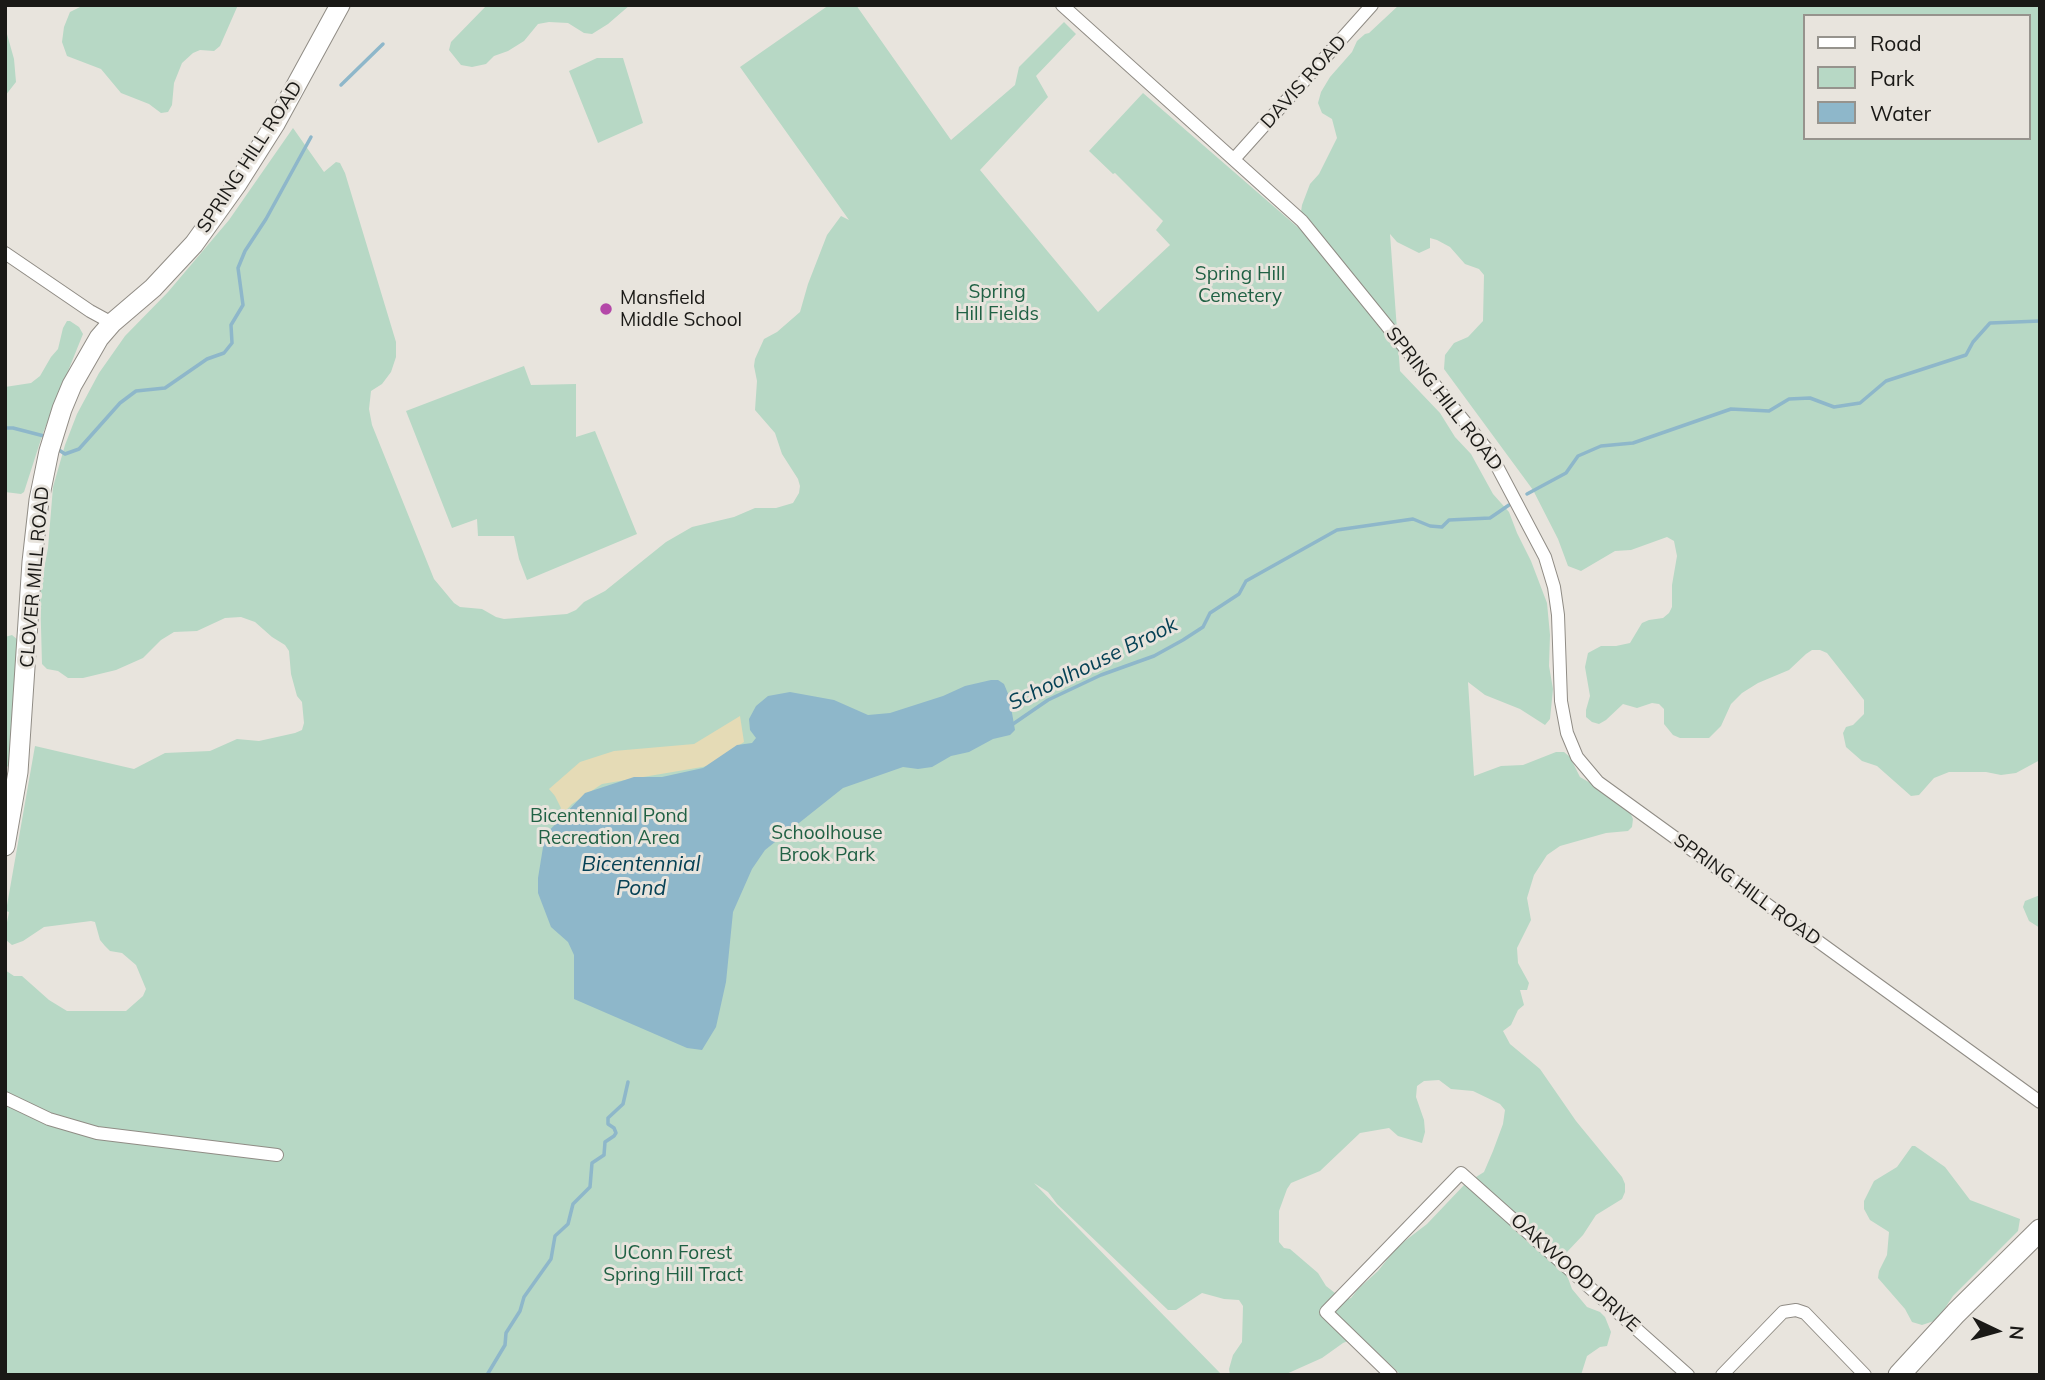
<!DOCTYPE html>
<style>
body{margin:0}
#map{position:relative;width:2045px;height:1380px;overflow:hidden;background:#e8e4dd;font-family:Mulish,sans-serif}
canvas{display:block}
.frame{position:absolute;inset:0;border:7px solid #1a1916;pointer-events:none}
.legend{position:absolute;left:1803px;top:14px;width:228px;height:126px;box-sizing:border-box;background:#e8e4dd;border:2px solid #96938d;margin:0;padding:9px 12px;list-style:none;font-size:21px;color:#1a1916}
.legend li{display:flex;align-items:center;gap:14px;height:35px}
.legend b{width:35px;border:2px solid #96938d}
.north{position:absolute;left:1961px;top:1296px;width:70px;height:70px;-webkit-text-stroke:5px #e8e4dd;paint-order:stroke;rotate:95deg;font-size:19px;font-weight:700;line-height:28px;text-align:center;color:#1a1916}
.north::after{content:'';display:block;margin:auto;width:24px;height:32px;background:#1a1916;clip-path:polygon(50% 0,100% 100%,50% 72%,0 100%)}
</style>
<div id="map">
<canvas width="2045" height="1380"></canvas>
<div class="frame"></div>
<ul class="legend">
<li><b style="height:9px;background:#fff"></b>Road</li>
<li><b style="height:19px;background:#b7d8c5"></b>Park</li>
<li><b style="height:19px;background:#8eb7ca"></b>Water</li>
</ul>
<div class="north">N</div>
</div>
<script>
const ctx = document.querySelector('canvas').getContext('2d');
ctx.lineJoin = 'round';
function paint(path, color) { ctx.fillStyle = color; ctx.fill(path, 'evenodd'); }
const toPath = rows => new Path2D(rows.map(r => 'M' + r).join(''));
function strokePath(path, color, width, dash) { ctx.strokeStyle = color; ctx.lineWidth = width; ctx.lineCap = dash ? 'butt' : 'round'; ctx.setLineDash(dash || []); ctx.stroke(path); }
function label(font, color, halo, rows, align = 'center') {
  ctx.font = font + ' Mulish,sans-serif'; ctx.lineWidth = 6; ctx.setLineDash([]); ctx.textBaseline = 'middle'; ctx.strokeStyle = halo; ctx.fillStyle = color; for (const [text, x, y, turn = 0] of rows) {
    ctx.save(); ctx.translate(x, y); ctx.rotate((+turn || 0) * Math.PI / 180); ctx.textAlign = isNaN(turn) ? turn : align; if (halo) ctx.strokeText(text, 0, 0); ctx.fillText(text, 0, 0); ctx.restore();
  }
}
paint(toPath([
 [84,5,238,5,220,46,214,51,200,50,193,53,182,63,174,83,172,105,168,112,161,113,149,104,121,93,101,69,67,56,62,42,64,27,70,12],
 [487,5,630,5,608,24,592,34,584,33,568,23,549,22,538,24,524,41,508,51,494,56,486,64,472,67,461,65,449,50,451,42],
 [829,5,856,5,951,140,1015,85,1019,67,1064,22,1076,34,1036,76,1048,97,980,170,1098,312,1170,245,1156,230,1163,221,1115,173,1113,174,1089,151,1143,93,1309,237,1310,229,1301,212,1302,205,1310,184,1319,174,1337,138,1332,119,1322,113,1318,103,1321,92,1330,77,1352,52,1357,41,1365,34,1369,33,1399,5,2040,5,2040,760,2016,773,2001,775,1986,772,1949,772,1934,778,1919,795,1911,796,1877,766,1862,761,1846,747,1843,733,1846,727,1853,725,1864,714,1864,700,1827,653,1820,650,1812,650,1806,654,1789,670,1758,683,1742,693,1731,704,1721,726,1709,738,1680,738,1673,735,1664,724,1664,709,1659,704,1652,703,1637,708,1623,704,1606,720,1599,724,1592,722,1586,717,1586,710,1590,696,1585,667,1588,653,1601,646,1616,646,1630,643,1642,623,1649,620,1663,618,1669,613,1672,607,1672,585,1677,556,1674,541,1667,537,1631,550,1615,551,1581,571,1568,566,1558,539,1533,490,1444,369,1445,355,1454,343,1468,337,1483,321,1484,275,1479,269,1465,264,1450,247,1437,240,1430,238,1430,248,1419,253,1397,242,1390,234,1400,371,1440,413,1455,437,1471,454,1493,494,1509,512,1517,533,1531,561,1547,603,1550,635,1549,666,1553,689,1550,719,1545,725,1520,709,1485,695,1468,682,1474,776,1501,766,1523,765,1556,752,1564,752,1570,757,1580,777,1613,796,1630,812,1633,819,1632,827,1628,831,1606,833,1560,846,1547,855,1534,875,1527,898,1531,920,1517,948,1518,963,1529,983,1527,990,1520,990,1524,1005,1518,1010,1511,1025,1503,1031,1510,1044,1540,1069,1576,1121,1622,1177,1625,1184,1625,1192,1622,1199,1596,1215,1583,1235,1567,1252,1564,1259,1564,1267,1572,1289,1587,1307,1600,1312,1605,1317,1611,1332,1607,1346,1600,1347,1587,1356,1581,1375,1401,1375,1360,1336,1343,1343,1322,1358,1284,1375,1230,1375,1229,1369,1233,1355,1242,1342,1243,1306,1239,1300,1224,1299,1202,1293,1176,1310,1168,1310,1057,1204,1048,1192,1034,1183,1222,1375,5,1375,5,970,14,976,22,976,49,1000,67,1011,126,1011,143,996,146,989,136,965,122,953,110,951,105,946,100,940,95,922,91,921,44,927,23,941,12,945,6,940,5,933,9,912,6,911,35,746,134,769,165,753,210,751,237,739,259,741,295,733,302,730,304,723,302,702,297,696,291,674,289,651,285,645,272,637,255,622,241,617,225,618,197,631,174,632,161,640,143,658,116,670,83,678,68,678,58,671,47,669,42,664,40,590,48,548,53,487,65,445,77,414,99,373,125,336,168,292,229,220,293,128,324,172,336,162,340,163,345,173,396,342,396,357,391,372,382,384,371,391,369,409,372,425,434,579,454,603,460,607,482,609,496,617,504,619,567,614,576,610,584,602,605,591,666,542,692,527,734,517,755,508,776,508,793,503,799,493,800,486,798,479,782,454,775,433,755,410,757,381,754,366,755,359,764,339,777,332,800,312,808,284,827,235,841,216,849,220,740,67],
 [1805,16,2029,16,2029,138,1805,138],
 [1439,1080,1451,1089,1473,1091,1500,1104,1505,1110,1503,1124,1493,1151,1484,1172,1465,1184,1427,1224,1397,1247,1378,1271,1358,1289,1351,1298,1344,1300,1326,1286,1318,1273,1290,1249,1284,1248,1279,1242,1279,1211,1287,1189,1291,1183,1320,1171,1360,1133,1389,1128,1398,1136,1422,1143,1425,1132,1424,1120,1416,1097,1417,1086,1424,1081],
 [5,27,14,59,16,82,5,96],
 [597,58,623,58,643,123,598,143,569,71],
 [67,321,70,321,79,327,83,334,43,433,24,492,21,494,5,492,5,387,31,383,40,376,51,357,58,349,63,328],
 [524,366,531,385,576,384,576,437,595,431,637,534,527,580,519,559,514,536,478,536,477,519,452,528,406,411],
 [12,635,18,640,14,679,16,730,10,765,5,768,5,637],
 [2040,895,2040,928,2029,921,2023,907,2025,901],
 [1912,1146,1915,1146,1945,1167,1970,1200,2020,1219,2018,1231,1953,1296,1937,1320,1922,1325,1912,1322,1905,1309,1878,1278,1879,1271,1887,1255,1889,1232,1870,1220,1864,1209,1864,1201,1874,1181,1897,1167]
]), '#b7d8c5');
paint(toPath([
 [740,716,744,742,708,766,602,784,572,804,554,823,561,808,555,796,549,789,580,762,614,751,694,744]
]), '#e5dbb6');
paint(toPath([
 [991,680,998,680,1004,684,1009,696,1015,730,1010,735,993,739,969,752,951,756,932,767,918,769,903,767,843,788,765,850,752,869,733,912,726,982,716,1027,702,1050,687,1048,574,999,574,955,568,942,551,927,538,893,538,878,545,835,585,793,634,777,662,777,703,768,737,745,752,743,756,738,750,730,749,719,756,706,768,696,790,692,834,700,868,715,890,713,943,696,965,686]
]), '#8eb7ca');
strokePath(toPath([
 [341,85,383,44],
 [5,428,13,428,44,436],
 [59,450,65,454,79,449,120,403,136,391,165,388,207,359,224,353,232,343,231,325,243,305,238,268,245,251,266,219,311,137],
 [1527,494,1566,473,1578,456,1601,446,1633,443,1731,409,1769,411,1789,399,1810,398,1834,407,1860,403,1886,381,1966,355,1973,342,1990,323,2040,321],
 [1013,724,1048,700,1101,675,1154,656,1183,640,1203,627,1210,613,1239,594,1246,581,1337,530,1413,519,1430,526,1442,527,1449,520,1490,518,1509,505],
 [487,1375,505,1345,506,1333,520,1311,524,1297,551,1259,555,1236,568,1224,573,1204,590,1187,592,1163,604,1155,605,1142,614,1136,616,1133,614,1128,608,1124,608,1118,623,1104,628,1082]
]), '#8eb7ca', 3.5);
const street = toPath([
 [1062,5,1302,221,1490,453,1545,557,1554,587,1558,615,1561,701,1567,733,1577,757,1598,782,2040,1102],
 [1235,158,1372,5],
 [5,253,90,311,112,323],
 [5,1098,49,1119,97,1133,277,1155],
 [1391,1375,1326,1312,1461,1173,1688,1375],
 [1722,1375,1783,1312,1796,1310,1805,1313,1865,1375]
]);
const secondary = toPath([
 [5,846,18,772,32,562,39,500,49,451,62,409,72,385,99,338,112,323,153,288,194,244,237,184,275,124,340,5]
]);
const primary = toPath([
 [1899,1375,1956,1313,2040,1230]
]);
strokePath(street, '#908c85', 14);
strokePath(secondary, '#908c85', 21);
strokePath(primary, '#908c85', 23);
strokePath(street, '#fff', 12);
strokePath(secondary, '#fff', 19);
strokePath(primary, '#fff', 21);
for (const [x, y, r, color] of [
 [606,309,7,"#b448a8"]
]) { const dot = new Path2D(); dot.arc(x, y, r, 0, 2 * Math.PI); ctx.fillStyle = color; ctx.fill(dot); strokePath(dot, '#e8e4dd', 2.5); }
label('19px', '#1a1916', '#e8e4dd', [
 ["DAVIS ROAD",1304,82,-48],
 ["SPRING HILL ROAD",250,157,-57],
 ["SPRING HILL ROAD",1444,399,52],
 ["CLOVER MILL ROAD",35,577,-85],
 ["SPRING HILL ROAD",1747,890,36],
 ["OAKWOOD DRIVE",1575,1273,42]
]);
label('19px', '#206144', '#e8e4dd', [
 ["Spring Hill",1240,274],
 ["Cemetery",1240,296],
 ["Spring",997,292],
 ["Hill Fields",997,314],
 ["Bicentennial Pond",609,816],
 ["Recreation Area",609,838],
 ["Schoolhouse",827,833],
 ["Brook Park",827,855],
 ["UConn Forest",673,1253],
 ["Spring Hill Tract",673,1275]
]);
label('19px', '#1a1916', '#e8e4dd', [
 ["Mansfield",620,298],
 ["Middle School",620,320]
], 'left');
label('italic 21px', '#064155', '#e8e4dd', [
 ["Schoolhouse Brook",1093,664,-26],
 ["Bicentennial",641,865],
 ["Pond",641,889]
]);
</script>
